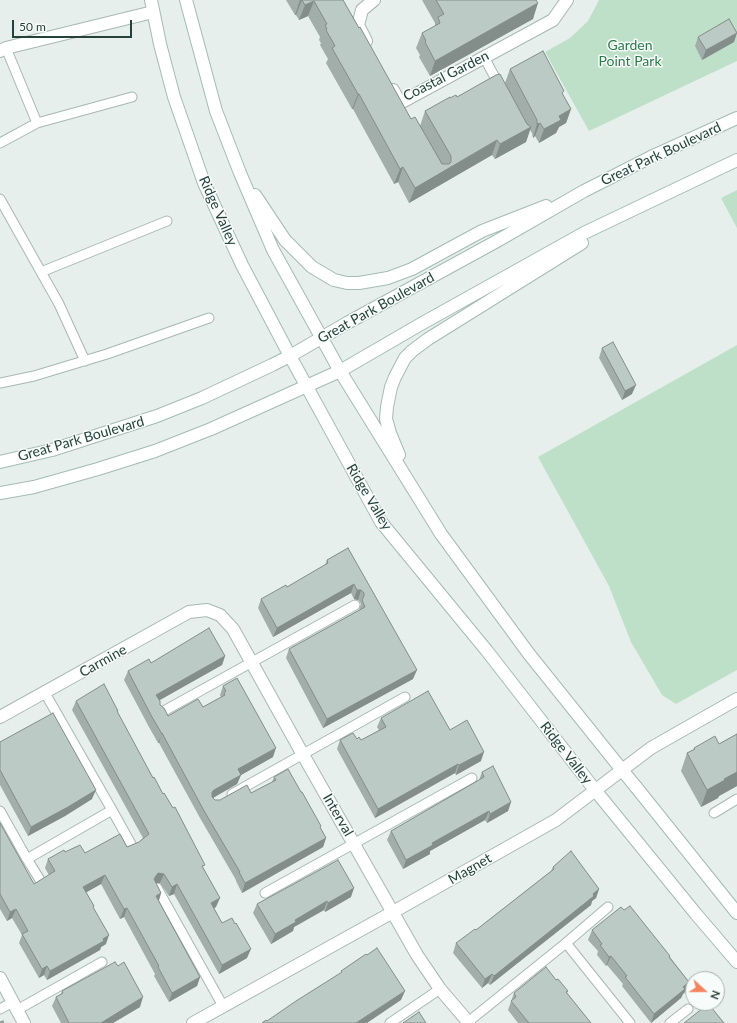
<!DOCTYPE html>
<style>
body{margin:0}
#map{position:relative;width:737px;height:1023px;overflow:hidden;background:#e6efeb;font-family:Lato,sans-serif}
canvas{display:block}
.north{position:absolute;left:685px;top:971px;width:40px;height:40px;box-sizing:border-box;background:#f7fbf9;border:1px solid #a3b1ad;border-radius:50%;rotate:111deg;font-size:11px;font-weight:700;line-height:16px;text-align:center;color:#24423a}
.north::after{content:'';display:block;margin:auto;width:14px;height:18px;background:#f4845f;clip-path:polygon(50% 0,100% 100%,50% 72%,0 100%)}
.scale{position:absolute;left:12px;top:20px;width:120px;height:18px;box-sizing:border-box;border:2px solid #24423a;border-top:0;padding-left:5px;font-size:12px;line-height:14px;white-space:nowrap;color:#24423a;-webkit-text-stroke:3px #f7fbf9;paint-order:stroke}
</style>
<div id="map">
<canvas width="737" height="1023"></canvas>
<div class="north">N</div>
<div class="scale">50 m</div>
</div>
<script>
const ctx = document.querySelector('canvas').getContext('2d');
ctx.lineJoin = 'round';
function paint(path, color) { ctx.fillStyle = color; ctx.fill(path, 'evenodd'); }
const toPath = rows => new Path2D(rows.map(r => 'M' + r).join(''));
function strokePath(path, color, width, dash) { ctx.strokeStyle = color; ctx.lineWidth = width; ctx.lineCap = dash ? 'butt' : 'round'; ctx.setLineDash(dash || []); ctx.stroke(path); }
function label(font, color, halo, rows, align = 'center') {
  ctx.font = font + ' Lato,sans-serif'; ctx.lineWidth = 3; ctx.setLineDash([]); ctx.textBaseline = 'middle'; ctx.strokeStyle = halo; ctx.fillStyle = color; for (const [text, x, y, turn = 0] of rows) {
    ctx.save(); ctx.translate(x, y); ctx.rotate((+turn || 0) * Math.PI / 180); ctx.textAlign = isNaN(turn) ? turn : align; if (halo) ctx.strokeText(text, 0, 0); ctx.fillText(text, 0, 0); ctx.restore();
  }
}
paint(toPath([
 [599,0,737,0,737,61,589,131,545,52,570,38,588,21],
 [737,190,737,228,721,198],
 [737,345,737,670,676,704,662,695,631,642,609,586,538,457]
]), '#bfe0c8');
const service = toPath([
 [484,57,500,87],
 [37,123,132,97],
 [0,143,37,123,6,48],
 [0,199,59,304,85,361],
 [41,272,167,221],
 [0,383,34,376,107,354,209,318],
 [162,712,355,605],
 [232,794,405,697],
 [112,810,132,846],
 [0,811,27,859,112,810,45,693],
 [714,813,737,799],
 [27,859,40,880],
 [157,888,223,1006],
 [265,893,472,778],
 [566,943,630,1023],
 [0,1009,13,1002],
 [17,1010,102,962],
 [468,1022,566,943,608,907],
 [390,1023,440,989],
 [670,1023,688,1009]
]);
const minor = toPath([
 [366,41,358,25,362,10,374,0],
 [0,51,6,48,153,12],
 [393,90,400,103,553,20,567,0],
 [0,717,189,612,207,610,220,615,233,629,302,753,417,955,440,989,469,1023],
 [0,978,24,1023],
 [193,1023,393,912,556,820,651,748,737,699]
]);
const tertiary = toPath([
 [622,770,636,787]
]);
const secondary = toPath([
 [151,0,160,44,174,97,204,183,242,265,290,356,381,522,487,651,595,790,696,914,737,962],
 [186,0,216,111,240,173,273,250,340,371,441,534,529,654,622,770],
 [255,195,285,240,312,267,334,280,347,283,359,283,388,278,412,269,482,231,546,206],
 [399,455,390,433,386,419,387,407,391,387,395,377,405,358,412,351,428,339,582,243],
 [0,462,52,450,157,416,202,398,272,365,290,356,347,323,497,241,584,191,651,157,737,118],
 [0,493,34,487,98,469,155,451,211,429,340,371,421,324,584,233,737,160],
 [636,787,737,913]
]);
strokePath(service, '#a8b8b2', 11);
strokePath(minor, '#a8b8b2', 14);
strokePath(tertiary, '#a8b8b2', 14);
strokePath(secondary, '#a4bbb3', 14);
strokePath(service, '#fff', 9);
strokePath(minor, '#fff', 12);
strokePath(tertiary, '#fff', 12);
strokePath(secondary, '#fff', 12);
paint(toPath([
 [286,0,343,0,411,119,420,126,425,111,450,98,457,97,505,83,510,69,563,95,571,109,566,123,559,127,556,133,539,143,535,136,533,138,532,133,530,130,526,142,495,159,492,155,409,203,398,182,394,184,353,109,352,109,326,63,328,59,320,45,321,43,319,40,320,37,308,16,299,20,296,15,295,15],
 [422,0,536,0,533,19,430,76,419,57,420,55,416,48,422,33,435,26,435,23],
 [698,37,734,42,702,60,695,46],
 [602,348,632,394,622,400,599,358],
 [348,548,413,679,323,728,286,658,289,649,359,610,361,604,360,602,358,600,354,599,351,593,273,637,258,608,261,599,287,587,325,565,327,560],
 [225,656,222,665,159,700,160,705,168,716,203,707,221,697,220,695,223,686,273,757,241,775,237,784,213,798,215,800,220,800,251,793,272,782,274,777,320,828,326,838,323,847,242,893,236,881,236,880,200,818,159,743,158,743,149,727,124,680,128,671,151,663],
 [76,701,117,713,153,778,204,869,216,907,214,908,222,923,247,958,219,974,174,894,169,896,160,883,156,883,161,893,159,901,200,977,197,986,169,1002,154,976,155,974,124,917,120,919,101,884,86,892,94,906,93,908,106,944,101,947,100,950,47,980,44,975,39,978,19,943,22,935,12,918,7,921,0,909,0,823,34,884,49,875,45,868,48,859,65,852,85,853,127,847,139,842,143,838,72,710],
 [381,718,450,730,481,761,456,775,455,773,375,818,337,749,340,740,357,739,361,740,379,730,377,727],
 [737,734,737,786,719,796,718,798,701,807,681,771,687,753,693,750,694,748,719,744],
 [0,742,92,799,65,816,28,836,0,785],
 [482,772,511,802,508,811,487,823,485,820,430,851,430,854,403,869,387,840,391,831,479,780],
 [553,867,599,889,596,898,592,901,591,905,490,985,488,983,482,988,453,953,456,943,476,930,551,871],
 [351,897,325,912,324,910,294,927,293,931,271,944,253,913,257,904],
 [624,910,670,957,689,982,686,991,683,994,681,998,651,1023,622,986,623,984,607,965,606,966,597,955,598,951,588,940,592,930],
 [556,980,568,991,567,993,591,1023,518,1023,508,1010,514,993],
 [62,991,140,1007,113,1023,61,1023,52,1006,56,997,61,994]
]), '#a1aea9');
paint(toPath([
 [300,0,302,0,296,15,295,15],
 [314,1,308,16,299,20,305,5],
 [538,3,533,19,430,76,435,61],
 [737,33,734,42,702,60,706,50],
 [358,94,359,94,353,109,352,109],
 [571,109,566,123,559,127,556,133,539,143,544,129,559,116],
 [540,123,535,136,533,138,537,124],
 [531,127,526,142,495,159,500,144],
 [497,140,492,155,409,203,415,188],
 [403,167,398,182,394,184,400,169],
 [636,385,632,394,622,400,625,391],
 [354,584,351,593,273,637,277,628],
 [357,590,361,590,358,600,354,599],
 [225,656,222,665,153,704,156,695],
 [417,670,413,679,323,728,327,719],
 [162,733,159,743,158,743,162,734],
 [276,748,273,757,241,775,237,784,211,799,212,792,214,790,238,769],
 [484,752,481,761,456,775,459,765],
 [458,764,455,773,375,818,378,809],
 [737,772,737,786,719,796,718,798,701,807,707,790,724,779],
 [96,790,92,799,65,816,28,836,31,827],
 [511,802,508,811,487,823,490,814],
 [489,811,485,820,430,851,430,854,403,869,406,860,432,843],
 [326,838,323,847,242,893,245,883],
 [158,873,164,874,160,883,154,883,154,879],
 [105,875,101,884,80,896,83,887],
 [177,884,174,894,169,896,172,887],
 [354,888,351,897,325,912,328,903],
 [599,889,596,898,592,901,591,905,490,985,494,976],
 [161,893,158,902,156,896],
 [220,898,216,907,207,912,211,903],
 [327,901,324,910,294,927,293,931,271,944,275,934,295,920],
 [127,908,124,917,120,919,124,909],
 [16,909,12,918,7,921,10,912],
 [109,935,106,944,101,947,100,950,47,980,50,971],
 [251,949,247,958,219,974,222,965],
 [611,956,607,965,606,966,609,957],
 [47,966,44,975,39,978,42,969],
 [492,974,488,983,482,988,485,979],
 [200,977,197,986,169,1002,172,993],
 [689,982,686,991,683,994,681,998,651,1023,654,1014,683,987],
 [405,991,401,1000,367,1023,356,1023],
 [143,997,140,1007,113,1023,101,1023]
]), '#838d89');
const building = toPath([
 [302,0,343,0,359,28,360,27,411,119,415,117,442,164,449,164,451,162,451,156,425,111,450,97,450,98,456,95,457,97,496,75,500,74,527,124,531,127,500,144,497,140,415,188,403,167,400,169,359,94,358,94,332,48,335,46,326,30,327,29,325,25,327,24,314,1,305,5,302,0],
 [436,0,536,0,538,3,435,61,425,42,426,41,422,33,440,23,438,17,444,14,436,0],
 [729,19,737,33,706,50,698,37,729,19],
 [543,51,564,91,562,93,571,109,559,116,561,120,544,129,540,123,537,124,537,120,510,69,543,51],
 [613,342,636,385,625,391,602,348,613,342],
 [348,548,417,670,327,719,289,649,365,607,362,600,364,596,364,593,361,590,357,590,354,584,277,628,261,599,286,585,287,587,328,563,327,560,348,548],
 [209,628,225,656,156,695,160,701,160,705,164,708,168,716,198,699,203,707,225,695,224,693,226,691,223,686,237,678,276,748,238,769,241,775,214,790,212,792,212,797,215,800,220,800,247,785,251,793,276,780,274,777,288,769,301,792,302,792,321,826,320,827,326,838,245,883,239,872,240,872,203,809,162,733,162,734,152,717,128,671,149,659,151,663,209,628],
 [104,684,118,711,117,711,153,778,154,777,163,794,164,793,173,808,175,807,205,865,202,866,220,898,211,903,222,923,232,918,235,924,236,923,251,949,222,965,177,884,172,887,164,874,158,873,154,879,161,893,156,896,200,977,172,993,158,967,159,966,127,908,124,909,105,875,83,887,94,906,93,907,109,935,103,939,104,941,50,971,47,966,42,969,22,934,28,931,16,909,10,912,0,894,0,823,34,884,55,871,48,859,64,850,65,852,80,845,85,853,120,834,127,847,139,842,149,834,76,701,104,684],
 [428,691,450,730,467,720,484,752,459,765,458,764,378,809,340,740,353,733,357,739,359,737,361,740,386,727,381,718,428,691],
 [53,713,96,790,68,807,31,827,0,770,0,742,53,713],
 [737,734,737,772,724,779,725,780,707,790,687,753,695,749,694,748,715,736,719,744,737,734],
 [493,766,511,802,490,814,489,811,432,843,433,845,406,860,391,831,484,777,482,772,493,766],
 [571,851,599,889,593,894,594,896,494,976,492,974,485,979,456,943,475,929,476,930,554,869,553,867,571,851],
 [338,860,354,888,328,903,327,901,295,920,296,922,275,934,257,904,338,860],
 [630,906,670,956,669,957,689,982,683,987,685,989,654,1014,625,977,627,976,611,956,609,957,600,945,602,944,592,930,621,907,624,910,630,906],
 [377,948,405,991,356,1023,262,1023,266,1020,267,1021,296,1001,342,972,341,971,366,954,367,955,377,948],
 [115,962,118,966,124,962,143,997,101,1023,69,1023,56,997,63,993,62,991,115,962],
 [546,967,556,980,558,979,568,991,566,992,591,1023,529,1023,511,1001,516,997,514,993,546,967],
 [711,1007,724,1023,684,1023,703,1008,706,1011,711,1007],
 [419,1012,426,1023,403,1023,419,1012],
 [3,1021,4,1023,0,1023,0,1022,3,1021]
]);
paint(building, '#bbcac4');
strokePath(building, '#838d89', 1);
label('14px', '#2d7a4b', '#f7fbf9', [
 ["Garden",630,45],
 ["Point Park",630,61]
]);
label('14px', '#24423a', '#f7fbf9', [
 ["Coastal Garden",446,76,-27],
 ["Great Park Boulevard",661,154,-25],
 ["Ridge Valley",218,211,66],
 ["Great Park Boulevard",376,308,-29],
 ["Great Park Boulevard",81,439,-16],
 ["Ridge Valley",369,497,59],
 ["Carmine",103,661,-29],
 ["Ridge Valley",566,753,52],
 ["Interval",338,815,60],
 ["Magnet",470,869,-30]
]);
</script>
